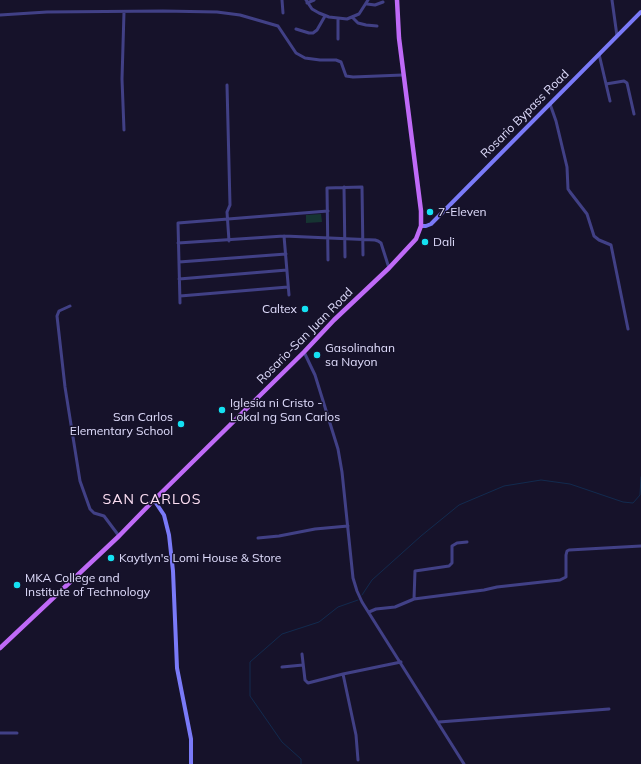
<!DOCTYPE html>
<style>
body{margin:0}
canvas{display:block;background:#16122a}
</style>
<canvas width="641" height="764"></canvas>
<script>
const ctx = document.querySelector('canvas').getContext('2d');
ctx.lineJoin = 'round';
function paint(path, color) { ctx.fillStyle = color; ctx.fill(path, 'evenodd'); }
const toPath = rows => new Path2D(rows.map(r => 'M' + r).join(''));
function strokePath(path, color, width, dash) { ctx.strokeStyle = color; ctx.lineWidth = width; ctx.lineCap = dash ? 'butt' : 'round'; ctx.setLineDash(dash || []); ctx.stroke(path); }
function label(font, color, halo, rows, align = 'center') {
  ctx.font = font + ' Mulish,sans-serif'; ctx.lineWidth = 3; ctx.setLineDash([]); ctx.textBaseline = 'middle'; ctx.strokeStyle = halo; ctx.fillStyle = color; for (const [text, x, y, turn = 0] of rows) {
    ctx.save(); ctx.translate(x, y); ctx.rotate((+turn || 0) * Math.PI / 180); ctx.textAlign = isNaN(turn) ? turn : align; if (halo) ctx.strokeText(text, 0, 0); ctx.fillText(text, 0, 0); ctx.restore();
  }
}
paint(toPath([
 [321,214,322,222,306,223,306,215]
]), '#163432');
strokePath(toPath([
 [362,595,372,580,421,536,459,505,504,486,541,480,570,484,623,502,633,503,640,495,641,477],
 [301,764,301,759,282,742,250,696,250,662,282,634,319,622,338,607,358,600]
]), '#122a4e', 1);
strokePath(toPath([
 [282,0,283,13],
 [306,0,312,9,319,13,329,17,347,19,359,14,368,0],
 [612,0,617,36],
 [307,3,314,0],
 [367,4,375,5,383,2],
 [0,15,47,12,163,11,217,12,240,15,278,26,296,53,305,58,320,60,336,60,341,62,346,76,353,77,403,75],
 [353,18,358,23,366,25,377,26],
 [296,29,309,33,313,33,317,30,325,16],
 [338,39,338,19],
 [599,54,610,101],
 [606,84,624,81,627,83,634,114],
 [227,85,230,205,227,212,229,241],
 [550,104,556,121,567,167,568,189,570,192,587,214,594,236,599,240,611,245,628,329],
 [124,130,122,79,124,12],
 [344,187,345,257],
 [284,236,289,295],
 [178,243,284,236,375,240,378,241,381,243,389,268],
 [328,260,327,188,362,187,363,255],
 [179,262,286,254],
 [179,279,287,270],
 [180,296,288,287],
 [180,303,178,223,328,211],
 [70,306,59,311,57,316,65,387,80,481,90,509,94,513,104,516,119,536],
 [304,352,315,375,338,449,342,472,353,578,357,591,362,602,464,764],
 [258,538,279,536,315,529,348,526],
 [414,599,415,571,449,566,452,563,452,546,457,543,467,542],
 [369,612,376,609,395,607,414,599,484,590,497,587,560,580,566,577,566,555,567,551,569,550,641,546],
 [302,654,305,680,308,683,343,674,401,662],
 [282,667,303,665],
 [343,674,356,735,358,760],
 [439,722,609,709],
 [0,733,17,733]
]), '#414086', 3);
strokePath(toPath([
 [421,226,426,226,431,224,641,12],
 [154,500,164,515,169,535,173,571,177,668,191,739,191,764]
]), '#7a7af8', 4);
strokePath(toPath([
 [0,648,119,536,154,500,304,352,334,320,389,268,416,239,421,226,421,211,399,38,397,0]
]), '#bf6af7', 4.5);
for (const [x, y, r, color] of [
 [430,212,4,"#14e1f2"],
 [425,242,4,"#14e1f2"],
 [305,309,4,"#14e1f2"],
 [317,355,4,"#14e1f2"],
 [222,410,4,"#14e1f2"],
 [181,424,4,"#14e1f2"],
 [111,558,4,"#14e1f2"],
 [17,585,4,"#14e1f2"]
]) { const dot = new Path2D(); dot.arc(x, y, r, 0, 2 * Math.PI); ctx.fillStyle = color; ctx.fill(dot); strokePath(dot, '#16122a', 1.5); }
label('12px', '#e0ddfd', '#16122a', [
 ["Rosario Bypass Road",525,114,-45],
 ["Rosario-San Juan Road",305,336,-45]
]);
label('12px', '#e0ddfd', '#16122a', [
 ["7-Eleven",438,212],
 ["Dali",433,242],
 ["Caltex",297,309,"right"],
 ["Gasolinahan",325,348],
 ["sa Nayon",325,362],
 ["Iglesia ni Cristo -",230,403],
 ["Lokal ng San Carlos",230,417],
 ["San Carlos",173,417,"right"],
 ["Elementary School",173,431,"right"],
 ["Kaytlyn's Lomi House & Store",119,558],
 ["MKA College and",25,578],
 ["Institute of Technology",25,592]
], 'left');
ctx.letterSpacing = '1px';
label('14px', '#fddff3', '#16122a', [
 ["SAN CARLOS",152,500]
]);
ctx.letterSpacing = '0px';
</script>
